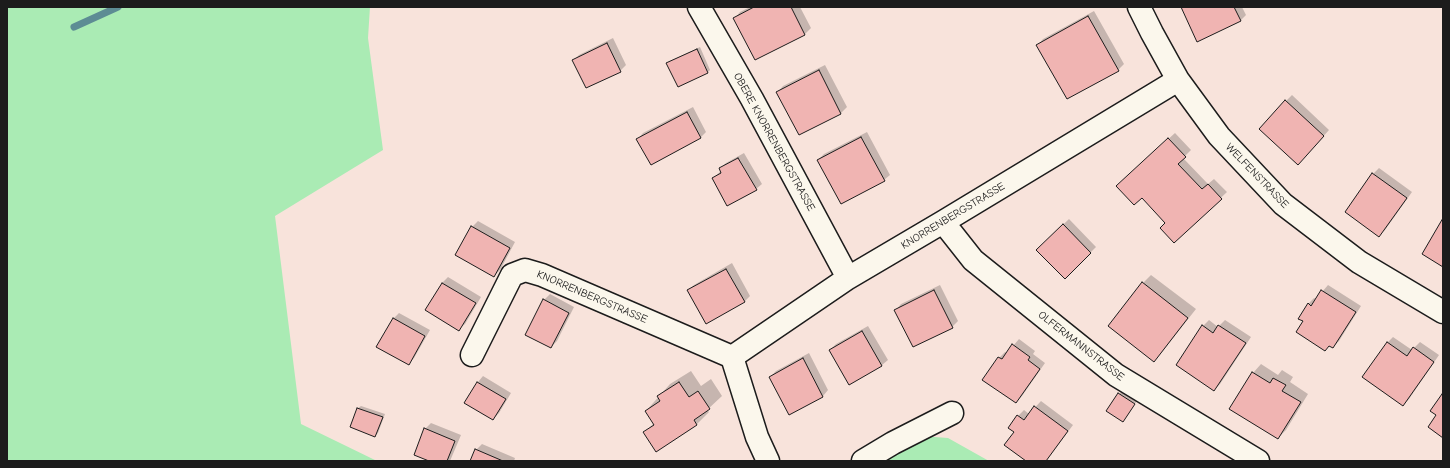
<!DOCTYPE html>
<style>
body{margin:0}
#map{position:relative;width:1450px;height:468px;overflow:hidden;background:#f8e3db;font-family:"Comic Neue",sans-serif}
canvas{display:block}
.frame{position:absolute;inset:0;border:8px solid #1c1c1c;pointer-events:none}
</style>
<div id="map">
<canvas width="1450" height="468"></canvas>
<div class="frame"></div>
</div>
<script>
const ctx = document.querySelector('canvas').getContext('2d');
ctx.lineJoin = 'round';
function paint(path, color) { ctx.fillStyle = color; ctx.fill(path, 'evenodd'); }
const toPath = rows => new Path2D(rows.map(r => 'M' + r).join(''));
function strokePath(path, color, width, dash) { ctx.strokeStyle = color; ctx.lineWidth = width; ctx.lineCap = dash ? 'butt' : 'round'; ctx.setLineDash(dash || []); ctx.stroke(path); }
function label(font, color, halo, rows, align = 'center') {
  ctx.font = font + ' "Comic Neue",sans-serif'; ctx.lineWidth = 4; ctx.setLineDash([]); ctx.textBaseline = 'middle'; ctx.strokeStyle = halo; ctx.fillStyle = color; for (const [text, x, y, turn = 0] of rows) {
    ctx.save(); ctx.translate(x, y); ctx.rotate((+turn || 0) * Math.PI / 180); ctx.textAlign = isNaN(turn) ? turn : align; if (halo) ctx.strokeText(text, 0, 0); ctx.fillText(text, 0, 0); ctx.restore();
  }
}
paint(toPath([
 [7,7,370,7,368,38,383,150,275,216,301,424,377,461,7,461],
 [921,436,948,438,989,461,876,461]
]), '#aaebb4');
paint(toPath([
 [750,7,800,7,811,28,805,34,756,59,735,18,740,12],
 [1182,7,1242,7,1246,15,1240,21],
 [1094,11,1124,64,1118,70,1038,45,1043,39],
 [613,38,626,65,620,71,573,61,579,55],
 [700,47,710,70,708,72,668,64,670,61],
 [825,65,847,107,841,113,799,134,778,92,783,86],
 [1292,95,1329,130,1304,158,1286,101],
 [693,107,706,132,701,137,651,164,638,139,643,133],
 [867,132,890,175,884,180,818,160,824,154],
 [1175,133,1191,150,1183,158,1208,184,1214,179,1227,192,1174,242,1166,223,1142,196,1123,180],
 [744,153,762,184,756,189,713,178,721,171,720,168,726,163],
 [1379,168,1412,192,1385,230,1379,235,1346,212,1373,174],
 [1069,219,1096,247,1065,278,1037,250],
 [478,221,515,242,500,270,494,276,472,227],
 [732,263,750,296,744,302,688,290,694,285],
 [1151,275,1196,309,1162,352,1154,361,1143,283],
 [448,277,481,297,465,324,459,329,426,310,442,283],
 [940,285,958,321,952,327,896,310,901,304],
 [1328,285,1361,306,1339,341,1333,347,1304,321,1308,304,1314,298,1316,299],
 [550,294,574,307,557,341,551,347,544,300],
 [399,313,430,330,414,358,408,364,377,347,394,318],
 [1209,320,1218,327,1225,320,1251,337,1220,384,1214,390,1203,326],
 [868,326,888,360,882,365,849,383,830,350,836,344],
 [1393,337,1412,350,1420,342,1439,355,1409,399,1403,405,1387,343],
 [1019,339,1035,351,1033,354,1045,363,1022,396,1016,402,999,358,1005,352,1007,353],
 [809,353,828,390,823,396,789,413,770,377,776,371],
 [1261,364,1278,375,1282,370,1293,377,1290,382,1308,394,1286,430,1278,438,1253,373],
 [691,371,701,386,711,379,722,396,707,410,709,412,697,424,657,450,645,432,654,423,646,411,670,384],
 [483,376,511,393,499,413,493,419,465,403,478,382],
 [1122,391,1137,401,1125,418,1119,394],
 [1041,401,1073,425,1046,461,1027,461,1015,432,1018,416,1024,410,1029,414],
 [361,406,385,414,378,433,375,436,351,427,358,408],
 [431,423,461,435,450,461,431,461,425,429],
 [482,444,515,458,514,461,471,461,476,450]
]), '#0003');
strokePath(toPath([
 [74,27,118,7]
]), '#5d8c94', 7);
const building = toPath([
 [754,7,791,7,805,35,755,60,733,18,754,7],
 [1181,7,1234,7,1241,21,1197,42,1181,7],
 [1088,16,1119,71,1067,99,1036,45,1088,16],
 [607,43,621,72,586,88,572,60,607,43],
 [697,49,708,73,678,87,666,63,697,49],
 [819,70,841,114,799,135,776,92,819,70],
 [1285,100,1324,136,1298,165,1259,129,1285,100],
 [687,112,701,138,651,165,636,139,687,112],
 [861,137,885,181,841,204,817,160,861,137],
 [1168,138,1186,157,1178,164,1202,189,1208,184,1222,199,1174,243,1160,228,1165,223,1142,198,1134,205,1116,186,1168,138],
 [738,158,757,190,727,206,712,178,721,173,719,168,738,158],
 [1372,173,1407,198,1379,237,1345,212,1372,173],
 [1443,218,1443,267,1422,254,1443,218],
 [1063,224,1091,253,1065,279,1036,250,1063,224],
 [471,226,510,248,494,277,455,255,471,226],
 [726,269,745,302,706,324,687,290,726,269],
 [1142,282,1188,318,1154,362,1108,326,1142,282],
 [442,283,476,303,459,331,425,310,442,283],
 [934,290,953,328,913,347,894,310,934,290],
 [1321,290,1356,312,1333,348,1329,346,1325,351,1296,332,1303,321,1298,319,1308,303,1311,306,1321,290],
 [543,299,569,313,551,348,525,335,543,299],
 [393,318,425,336,409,365,376,347,393,318],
 [1202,325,1213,333,1218,325,1246,343,1214,391,1176,365,1202,325],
 [862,331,882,366,849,385,829,350,862,331],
 [1387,342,1407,356,1413,347,1434,362,1403,406,1362,377,1387,342],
 [1012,344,1030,357,1028,360,1040,369,1016,403,982,380,998,357,1002,359,1012,344],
 [803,358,823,397,789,415,769,377,803,358],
 [1252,372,1270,383,1273,378,1286,385,1282,391,1301,402,1278,439,1229,409,1252,372],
 [477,382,506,399,493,420,464,403,477,382],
 [679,382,689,397,698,391,710,409,694,420,697,425,656,452,643,432,654,425,645,411,660,401,657,396,679,382],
 [1118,393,1135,404,1123,422,1106,411,1118,393],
 [1442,394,1443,394,1443,438,1428,427,1436,415,1430,411,1442,394],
 [1034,406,1068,431,1046,461,1026,461,1004,445,1014,432,1008,428,1017,415,1024,420,1034,406],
 [357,408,383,417,375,437,350,427,357,408],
 [424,428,455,441,447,461,429,461,414,455,424,428],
 [475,449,503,461,470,461,475,449]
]);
paint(building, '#f0b4b2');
strokePath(building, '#1c1c1c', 1);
const minor = toPath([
 [699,7,752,99,848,278],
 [1139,7,1152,33,1178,80,1219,136,1283,204,1359,262,1443,312],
 [943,222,973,260,1116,375,1258,461],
 [472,355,512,275,525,270,542,275,732,357,757,437,768,461],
 [732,357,848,278,943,222,1178,80],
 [863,461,893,443,952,413]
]);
strokePath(minor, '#1c1c1c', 25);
strokePath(minor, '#fbf7ec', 22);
label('11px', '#1c1c1c', '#fbf7ec', [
 ["OBERE KNORRENBERGSTRASSE",774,142,61],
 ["WELFENSTRASSE",1257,176,46],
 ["KNORRENBERGSTRASSE",953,216,-31],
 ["KNORRENBERGSTRASSE",592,297,23],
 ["OLFERMANNSTRASSE",1081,346,38]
]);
</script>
